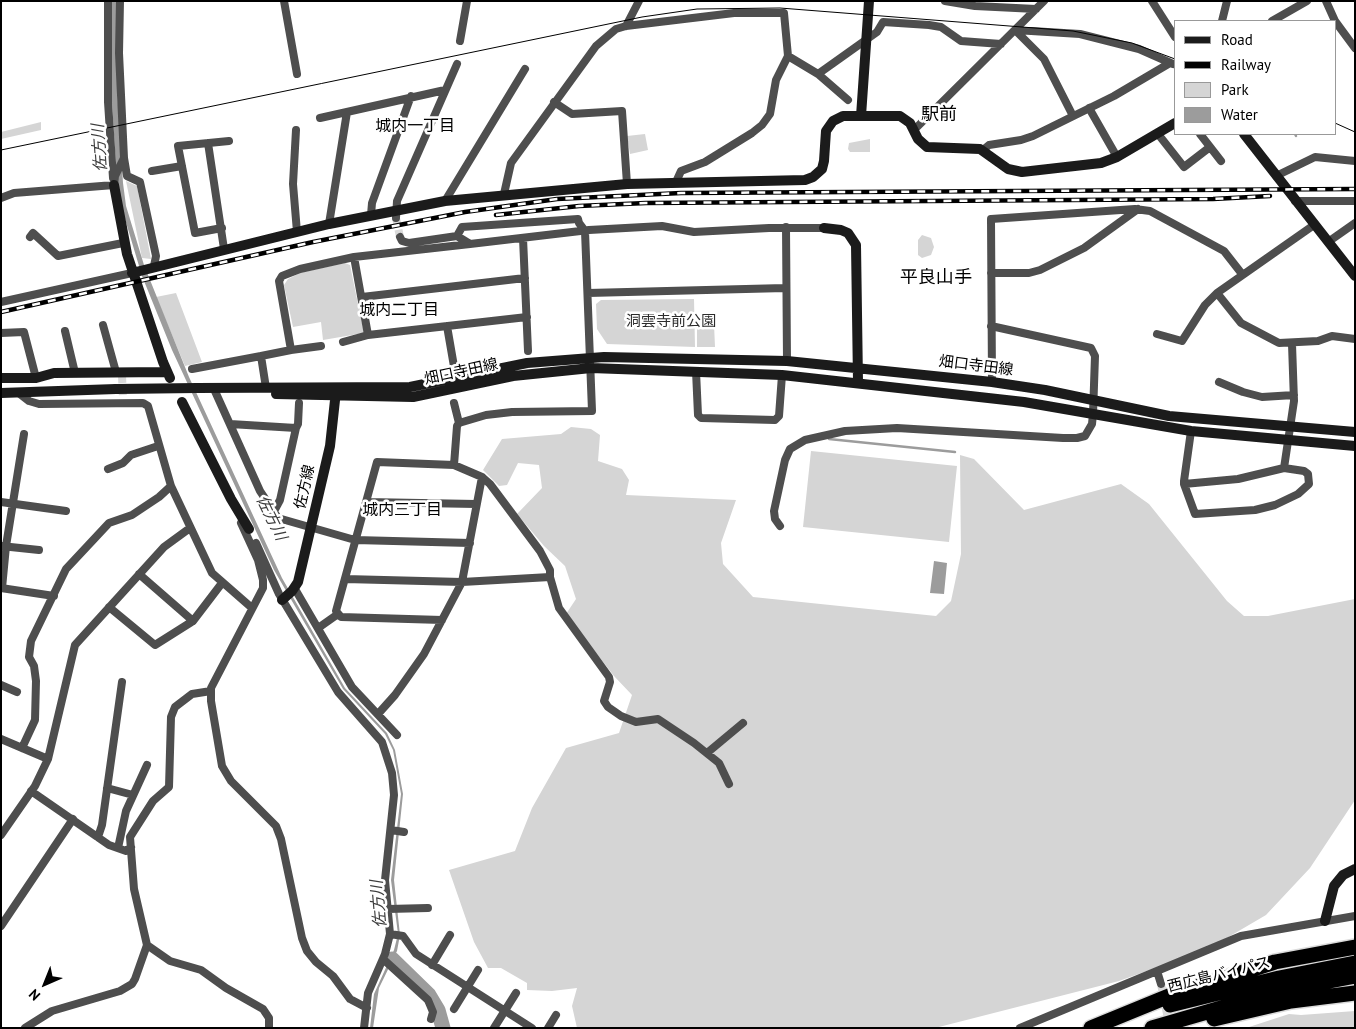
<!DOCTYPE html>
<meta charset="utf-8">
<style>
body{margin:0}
#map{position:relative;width:1356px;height:1029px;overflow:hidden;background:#fff;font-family:"PT Sans",sans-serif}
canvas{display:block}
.frame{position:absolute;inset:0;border:2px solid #000;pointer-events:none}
.legend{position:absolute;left:1174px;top:20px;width:162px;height:115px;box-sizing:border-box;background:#fff;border:1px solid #999;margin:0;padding:6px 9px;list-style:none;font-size:15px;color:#000}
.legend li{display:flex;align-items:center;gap:10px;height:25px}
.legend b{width:25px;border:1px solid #999}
.north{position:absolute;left:20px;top:959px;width:50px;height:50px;-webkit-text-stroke:4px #fff;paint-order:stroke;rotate:224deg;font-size:14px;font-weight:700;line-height:20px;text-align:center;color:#000}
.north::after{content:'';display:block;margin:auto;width:18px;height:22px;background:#000;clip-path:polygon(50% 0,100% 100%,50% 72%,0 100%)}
</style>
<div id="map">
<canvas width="1356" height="1029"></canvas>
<div class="frame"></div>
<ul class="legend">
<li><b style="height:6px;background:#1b1b1b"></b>Road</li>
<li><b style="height:6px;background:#000"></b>Railway</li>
<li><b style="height:14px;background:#d5d5d5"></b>Park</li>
<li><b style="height:14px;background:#9c9c9c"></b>Water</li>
</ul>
<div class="north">N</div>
</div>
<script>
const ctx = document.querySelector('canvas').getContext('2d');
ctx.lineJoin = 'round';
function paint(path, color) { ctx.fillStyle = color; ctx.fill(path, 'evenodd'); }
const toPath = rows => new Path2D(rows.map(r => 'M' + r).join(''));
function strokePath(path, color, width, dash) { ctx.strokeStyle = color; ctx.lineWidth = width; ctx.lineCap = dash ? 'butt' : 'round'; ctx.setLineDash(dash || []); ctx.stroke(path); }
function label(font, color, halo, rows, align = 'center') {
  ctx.font = font + ' "PT Sans","Noto Sans JP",sans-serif'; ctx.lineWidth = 5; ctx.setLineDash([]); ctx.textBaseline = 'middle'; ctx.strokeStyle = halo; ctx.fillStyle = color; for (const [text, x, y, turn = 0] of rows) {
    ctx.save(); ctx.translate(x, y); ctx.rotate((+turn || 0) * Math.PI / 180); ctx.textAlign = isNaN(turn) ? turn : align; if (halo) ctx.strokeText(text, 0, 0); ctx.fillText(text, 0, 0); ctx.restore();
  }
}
paint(toPath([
 [41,122,41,130,1,139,1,132],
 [645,134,648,150,630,154,627,136],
 [870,139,870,152,850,152,848,149,849,143],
 [126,181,137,186,151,259,142,258],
 [922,235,931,238,934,247,931,255,922,258,918,255,918,240],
 [345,263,350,265,364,333,323,340,321,322,293,327,284,285,288,279,300,273],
 [176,293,202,362,185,366,156,297],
 [694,299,695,347,607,344,597,329,596,304,601,300],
 [697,324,714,324,715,347,697,347],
 [571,427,591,429,600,435,598,461,622,469,629,480,626,495,736,500,721,543,723,564,753,597,936,616,951,601,961,554,960,455,974,459,1024,510,1121,484,1149,504,1227,601,1244,616,1268,616,1355,599,1355,800,1310,868,1266,915,1208,949,1119,981,935,1028,577,1028,572,1006,577,988,552,991,527,990,527,983,501,968,488,968,474,942,449,870,515,851,532,808,566,748,619,733,632,695,614,676,566,614,576,599,565,566,544,546,517,514,542,488,539,465,518,463,507,485,499,486,483,470,502,439,561,434],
 [811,451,957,466,949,542,803,527],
 [1355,1011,1355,1028,1246,1028,1289,1014,1301,1015]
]), '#d5d5d5');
paint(toPath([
 [112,1,117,1,117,90,123,183,126,206,144,265,189,377,282,578,345,688,387,733,395,750,403,794,394,880,400,935,397,951,379,988,373,1028,370,1028,374,994,394,950,398,934,391,880,401,794,393,750,385,734,343,689,274,570,172,350,142,276,122,209,117,182,112,102],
 [934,561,947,563,944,594,930,593]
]), '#9c9c9c');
strokePath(toPath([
 [1295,134,1296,136],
 [829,439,955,452]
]), '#9c9c9c', 2.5);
strokePath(toPath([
 [392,959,429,995,438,1010,443,1028]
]), '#9c9c9c', 15);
strokePath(toPath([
 [396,218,400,237],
 [122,375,123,399],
 [1161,984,1169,1024]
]), '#d9d9d9', 8, [8, 4]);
const highway = toPath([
 [1170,1005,1279,978,1355,963],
 [1214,1019,1291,1001,1355,993],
 [1091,1028,1169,996,1275,962,1355,947],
 [1152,1028,1283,990,1355,976]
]);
strokePath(highway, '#dbdbdb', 18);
strokePath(toPath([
 [108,1,108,102,113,178],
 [284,1,297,74],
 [945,1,975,6,1036,9],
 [1152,1,1175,37],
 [1326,1,1335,21],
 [1222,21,1227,1],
 [1272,21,1307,1],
 [1335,21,1355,48],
 [626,26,639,1],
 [1015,30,1080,34,1139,49,1173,64],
 [1015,30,1044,59,1073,116],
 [460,41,467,1],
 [788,56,818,74,848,100],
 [818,74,877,32,883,22,929,25,941,27,961,41,1001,44],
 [554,102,572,114,622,111,627,184],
 [1089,108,1117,157],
 [320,118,445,90],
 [296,130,293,184,297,232],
 [914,130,1044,1],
 [1158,134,1184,167,1210,147],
 [1200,134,1221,161],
 [208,143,224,249],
 [983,150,989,145,1021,140,1033,136,1114,96,1170,63],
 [124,158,127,176,140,182,156,256,154,266],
 [152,171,182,166],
 [1276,176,1315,157,1355,161],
 [114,185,115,176,124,158,119,53,120,1],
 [504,194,511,163,596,46,616,29,626,26,734,13,784,13,788,56,776,80,770,114,762,125,752,133,705,162,681,171,676,182],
 [1,198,14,193,114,185],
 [445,201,525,69],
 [1295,201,1355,201],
 [371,215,372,203,411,96],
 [396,218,397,201,457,64],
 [329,224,347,112],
 [786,227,787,361],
 [222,228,195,233,178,146,229,141],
 [30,237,33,233,58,256,123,243],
 [400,237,402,241,409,243,457,236,470,244,589,230,662,226,694,232,769,228,824,228],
 [523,238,528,351],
 [1328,242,1355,223],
 [991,273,1029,273,1040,270,1084,248,1138,209],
 [588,293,785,288],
 [1217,293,1241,323,1279,343,1318,341,1332,336,1355,339],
 [362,297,525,278],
 [1,302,132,273],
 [103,325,116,372],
 [447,326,456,378],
 [65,331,75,373],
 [1,333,24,332,36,378],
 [1157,334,1182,341,1205,305,1217,293,1314,225],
 [368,335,354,257,470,244],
 [343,342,368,335,527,317],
 [291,350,321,346],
 [192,369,261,356],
 [696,371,698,415,701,418,775,420,779,416,782,375],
 [992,382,991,219,1135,209,1150,211,1224,251,1242,274],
 [1219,382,1243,392,1262,397,1294,395],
 [266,388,261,356,291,350,279,281,282,276,300,269,354,257],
 [214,389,260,491,278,518,355,540,470,543],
 [20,394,29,401,39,404,143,403,148,406,171,486,212,573,252,608],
 [454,403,459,423],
 [230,424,296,428,280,500,273,513],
 [296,428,298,424,299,403],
 [454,465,457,426,459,423,486,415,512,412,592,411,585,231,579,223,578,219,462,227,457,236],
 [1284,468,1294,401,1292,344],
 [108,469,123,463,131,455,158,446],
 [1184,484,1238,479,1284,468,1304,471,1308,474,1309,484,1298,494,1275,505,1255,510,1195,514,1184,484,1184,481,1191,431],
 [1,502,66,511],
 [366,502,476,504],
 [241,523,258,560,263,580,263,588,211,688,211,701,222,766,231,781,276,826,281,839,302,938,307,951,316,962,333,976,350,999,367,1008],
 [780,526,775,519,774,511,785,460,790,449,805,440,845,431,897,428,1063,438,1077,438,1085,436,1092,424,1093,414,1095,356,1091,348,991,326],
 [256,543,279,594,338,692,382,742,392,773,394,795,385,880,390,934,385,954,368,993,364,1028],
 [1,546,39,550],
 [139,574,193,621],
 [345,579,462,582,482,477],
 [1,588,54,596],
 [2,588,6,546,24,434],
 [295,589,352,687,397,735],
 [109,607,155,645,193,621,222,583],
 [442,620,341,617,336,611,377,462,454,465,482,477,490,484,540,551,550,570,550,577],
 [321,626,338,614],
 [1,685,17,692],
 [378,714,395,695,424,654,462,582,550,577,559,608,609,677,610,682,604,701,608,707,621,716,636,722,658,719,694,743,719,763,729,784],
 [1,739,48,759],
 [22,748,35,720,36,681,34,666,29,657,31,641,66,569,109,523,132,515,159,497,171,486],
 [707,753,743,723],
 [107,788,133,795],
 [31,791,109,845,126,851,131,847],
 [391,830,404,832],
 [1,835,35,786,48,759,75,645,164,547,190,528],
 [98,837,102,825,122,682],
 [118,848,126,811,147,765],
 [388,909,428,908],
 [1,926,73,819],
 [390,934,403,936,416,954,532,1028],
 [147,945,170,961,201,970,226,988,263,1009,269,1018,269,1028],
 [383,959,428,1000,433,1012,431,1019],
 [432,965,450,935],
 [1157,971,1161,984],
 [454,1009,478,970],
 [25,1028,52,1011,120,991,132,984,135,979,147,945,134,889,130,837,153,801,169,787,171,717,175,707,192,694,211,691],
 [494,1028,516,993],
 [548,1028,556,1015],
 [1020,1028,1241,936,1355,916]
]), '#4e4e4e', 8);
strokePath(toPath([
 [861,116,869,1],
 [1244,134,1355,276],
 [114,185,127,254,163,362,170,378],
 [824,228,841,230,848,233,856,245,858,382],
 [132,273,329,224,445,201,627,184,805,180,813,177,822,169,824,161,826,131,833,121,843,116,900,116,910,123,918,139,927,147,980,149,1008,169,1022,172,1101,163,1117,157,1175,123],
 [1,378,36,378,54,373,167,372],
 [197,388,410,387,527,363,604,357,787,361,992,382,1045,390,1169,416,1355,432],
 [1,393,116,389],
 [276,394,413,397,513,376,591,368,782,375,1024,402,1191,431,1355,446],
 [182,402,231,499,249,529],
 [282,600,292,591,298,582,330,446,336,391],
 [1325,921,1334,886,1343,875,1355,869]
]), '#1b1b1b', 10);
strokePath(highway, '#000', 15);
strokePath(toPath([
 [1335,123,1355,132],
 [1,150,642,17,697,9,780,8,1073,31,1132,43,1175,59]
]), '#000', 1);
const rail = toPath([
 [496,215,579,206,646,203,1213,199,1270,196],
 [1,312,313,242,465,212,557,199,681,193,1355,189]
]);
strokePath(rail, '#000', 4.5);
strokePath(rail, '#fff', 2.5, [8]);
strokePath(toPath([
 [116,389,197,388]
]), '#1b1b1b', 10);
label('15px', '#2c2c2c', '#fff', [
 ["洞雲寺前公園",671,322]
]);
label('15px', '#000', '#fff', [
 ["畑口寺田線",976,366,7],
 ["畑口寺田線",461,372,-12],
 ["佐方線",305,487,-77],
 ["西広島バイパス",1219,975,-14]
]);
label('16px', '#000', '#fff', [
 ["城内一丁目",415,126],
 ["城内二丁目",399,310],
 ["城内三丁目",402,510]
]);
label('italic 16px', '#3d3d3d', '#fff', [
 ["佐方川",100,148,-94],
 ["佐方川",271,518,64],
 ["佐方川",379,904,-95]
]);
label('18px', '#000', '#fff', [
 ["駅前",939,115],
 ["平良山手",936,278]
]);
</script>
